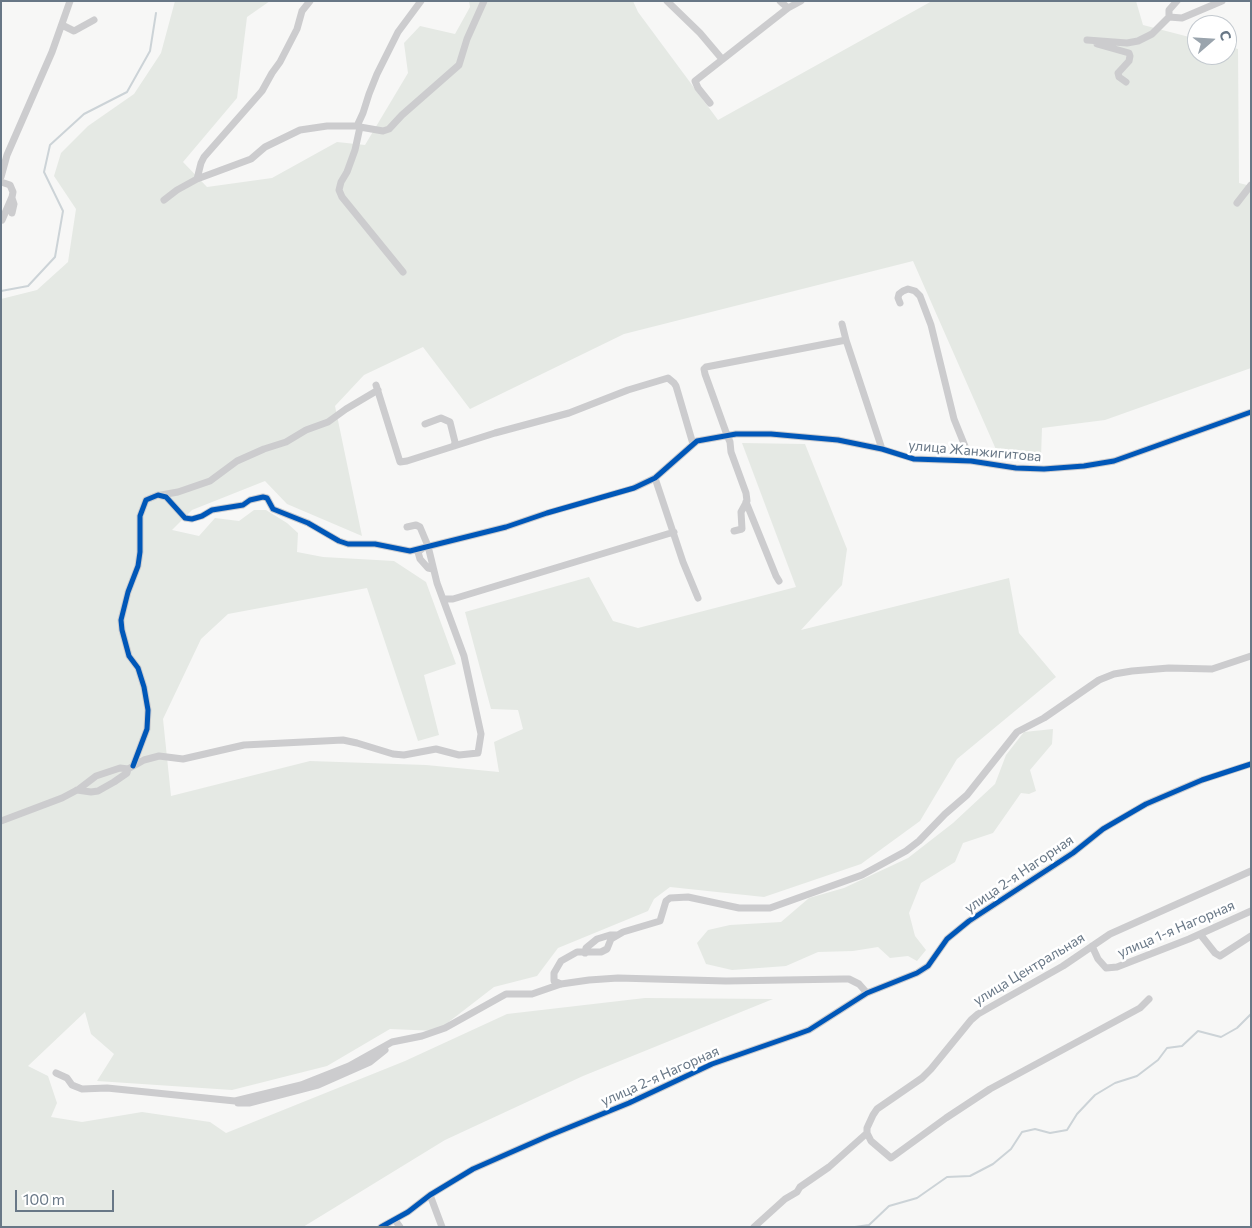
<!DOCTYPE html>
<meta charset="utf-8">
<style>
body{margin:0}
#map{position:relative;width:1252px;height:1228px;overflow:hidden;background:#f7f7f6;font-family:Commissioner,sans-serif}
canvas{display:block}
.frame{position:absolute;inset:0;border:2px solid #687786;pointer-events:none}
.north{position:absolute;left:1187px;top:15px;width:50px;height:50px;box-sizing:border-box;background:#fff;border:1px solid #c3c9cf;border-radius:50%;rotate:71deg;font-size:14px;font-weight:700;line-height:20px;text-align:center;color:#687786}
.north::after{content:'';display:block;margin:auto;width:18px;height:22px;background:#9aa4ad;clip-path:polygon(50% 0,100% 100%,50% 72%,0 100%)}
.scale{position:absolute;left:15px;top:1190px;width:99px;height:22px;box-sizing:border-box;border:2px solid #687786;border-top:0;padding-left:6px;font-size:15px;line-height:18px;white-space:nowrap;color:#687786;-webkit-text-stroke:4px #fff;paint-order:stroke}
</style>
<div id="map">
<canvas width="1252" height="1228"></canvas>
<div class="frame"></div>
<div class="north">С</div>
<div class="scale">100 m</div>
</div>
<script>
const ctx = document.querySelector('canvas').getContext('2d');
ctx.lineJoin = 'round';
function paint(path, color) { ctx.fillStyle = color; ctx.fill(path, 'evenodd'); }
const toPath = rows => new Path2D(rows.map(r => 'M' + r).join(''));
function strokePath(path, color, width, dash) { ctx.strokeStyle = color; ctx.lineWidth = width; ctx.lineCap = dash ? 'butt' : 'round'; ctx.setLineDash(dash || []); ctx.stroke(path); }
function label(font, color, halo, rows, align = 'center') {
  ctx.font = font + ' Commissioner,sans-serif'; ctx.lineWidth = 5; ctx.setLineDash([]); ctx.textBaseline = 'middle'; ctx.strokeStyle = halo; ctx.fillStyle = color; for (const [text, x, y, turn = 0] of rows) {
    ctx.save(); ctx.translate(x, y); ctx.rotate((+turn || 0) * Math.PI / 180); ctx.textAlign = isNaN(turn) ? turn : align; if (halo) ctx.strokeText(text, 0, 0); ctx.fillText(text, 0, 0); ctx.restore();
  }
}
paint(toPath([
 [175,1,270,1,247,17,237,98,183,162,207,187,272,178,337,142,365,145,408,73,404,43,420,26,455,34,470,7,469,1,633,1,638,12,718,120,932,1,1136,1,1143,25,1197,39,1197,55,1227,55,1227,46,1238,49,1239,183,1251,186,1251,368,1105,420,1042,428,1041,457,998,454,913,261,624,334,470,409,423,347,364,375,335,406,362,536,287,504,265,481,192,510,172,530,199,536,215,518,239,521,254,510,266,510,287,523,298,533,297,552,323,557,394,561,426,582,456,664,424,675,439,735,418,741,367,588,228,614,201,639,163,719,171,796,310,761,426,765,499,772,494,742,523,729,518,710,491,709,465,612,589,577,613,621,638,628,796,587,742,443,805,444,847,549,842,585,801,630,1009,578,1019,633,1056,677,957,759,920,821,861,864,764,897,670,887,654,899,648,911,558,948,537,976,494,987,437,1031,390,1029,327,1066,232,1090,97,1081,114,1054,91,1034,85,1012,28,1066,48,1076,57,1103,51,1117,82,1122,142,1112,210,1122,226,1133,405,1061,507,1014,645,998,773,999,583,1076,445,1140,303,1227,1,1227,1,299,37,290,68,262,76,209,54,176,61,153,88,126,134,94,161,53],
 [1053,729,1052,744,1030,770,1036,791,1029,794,1021,793,993,833,963,843,955,862,921,883,909,913,915,936,926,950,917,961,908,956,890,958,878,947,853,951,818,952,786,966,732,970,706,964,697,943,708,930,730,925,781,922,809,898,844,888,908,858,953,823,995,784,1006,755,1024,732]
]), '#e5e9e4');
strokePath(toPath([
 [1,291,28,286,55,257,63,211,44,172,50,145,84,114,127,92,150,51,156,13],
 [855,1227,869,1225,889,1206,917,1198,947,1177,970,1176,993,1164,1011,1149,1022,1132,1035,1129,1050,1133,1067,1130,1077,1114,1095,1095,1115,1083,1137,1076,1158,1060,1167,1048,1182,1046,1198,1031,1221,1037,1237,1028,1251,1014]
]), '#ccd3d7', 2);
strokePath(toPath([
 [310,1,302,11,297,29,280,62,272,73,262,91,204,157,201,163,197,179,251,159,265,147,300,130,327,126,357,126],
 [667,1,700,33,722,59],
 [780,1,788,8],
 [1177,1,1169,10,1169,17,1182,18,1222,1],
 [62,25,74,31,94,20],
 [1087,40,1127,43,1138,41,1152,34,1169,17],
 [1097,44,1129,53,1130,56,1129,61,1118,73,1119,77,1126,82],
 [710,103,698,88,695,81,788,8,801,1],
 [360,127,383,131,389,129,402,115,459,65,467,39,484,1],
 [1,177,7,155,52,52,70,1],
 [1,182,10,185,13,192,12,197,2,220],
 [164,200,177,190,197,179],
 [1237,203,1251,185],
 [12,213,14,204,12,198],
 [403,272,342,197,339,190,341,182,347,172,355,150,360,127,357,126,363,113,369,94,377,74,398,32,421,1],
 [900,303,898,298,899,294,903,291,908,289,915,291,920,296,931,325,954,419,971,461],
 [842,324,846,340],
 [376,385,400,462,407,461,495,433,569,413,628,390,668,378,674,383,676,386,693,444],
 [425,424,441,418,450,422,455,442,454,446],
 [655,478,683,562,698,598],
 [161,495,178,492,210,481,237,461,264,449,286,442,306,430,328,422,346,409,378,390],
 [746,502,776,576,779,581],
 [734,531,742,529,741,512,747,501,746,493,731,452,730,442,727,435,705,374,704,369,706,367,846,340,882,449],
 [423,548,418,552,420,559,428,568,433,569],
 [443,599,453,599,674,532],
 [133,766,147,729,148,710,144,687,138,668,129,656,122,630,121,620,128,592,138,566,140,552,140,516,146,500,158,495,166,497,185,518,192,519,202,516,212,510,243,505,250,500,263,497,267,498,273,509,308,523,339,541,348,544,375,544,410,551,506,527,547,513,634,488,655,478,697,441,736,434,771,434,838,440,882,449,914,459,971,461,1016,468,1044,469,1084,466,1114,461,1251,412],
 [77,790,91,792,98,791,114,782,127,773,128,769],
 [1,821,62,798,79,789,96,776,120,768,128,769,144,760,159,756,183,759,244,745,343,740,357,743,393,754,404,755,436,749,459,755,478,753,481,734,464,656,437,583,428,546,420,527,416,525,407,527],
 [1200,934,1215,953,1220,956,1251,936],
 [1092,946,1098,959,1106,968,1117,967,1189,939,1251,911],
 [585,953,586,948,597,939,610,935,617,935],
 [561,984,554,981,554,973,561,961,577,952,601,952,607,949,611,939,623,932,660,921,666,901,670,898,688,897,739,908,770,908,862,875,906,851,919,841,945,814,967,795,1017,732,1044,718,1099,680,1114,674,1132,671,1169,668,1212,669,1251,656],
 [1149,999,1140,1008,990,1089,946,1118,891,1158,871,1141,867,1133,867,1128,873,1115,877,1109,922,1078,931,1069,971,1020,978,1014,1063,966,1110,934,1251,871],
 [56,1073,67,1078,72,1085,82,1089,107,1088,235,1101,301,1085,349,1066,392,1042,422,1036,445,1028,506,994,532,994,561,984,589,980,618,978,726,981,843,979,849,979,859,984,867,993],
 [238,1103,249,1103,318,1085,370,1062,385,1050],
 [430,1195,442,1227],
 [395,1220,400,1227],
 [381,1227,408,1212,430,1195,473,1169,548,1136,629,1103,712,1064,798,1034,809,1030,867,993,917,973,928,966,947,939,969,921,1073,853,1103,829,1146,804,1202,780,1251,764],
 [754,1227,785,1199,797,1192,800,1187,829,1167,867,1133]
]), '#ccccce', 7);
strokePath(toPath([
 [133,766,147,729,148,710,144,687,138,668,129,656,122,630,121,620,128,592,138,566,140,552,140,516,146,500,158,495,166,497,185,518,192,519,202,516,212,510,243,505,250,500,263,497,267,498,273,509,308,523,339,541,348,544,375,544,410,551,506,527,547,513,634,488,655,478,697,441,736,434,771,434,838,440,882,449,914,459,971,461,1016,468,1044,469,1084,466,1114,461,1251,412],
 [381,1227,408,1212,430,1195,473,1169,548,1136,629,1103,712,1064,798,1034,809,1030,867,993,917,973,928,966,947,939,969,921,1073,853,1103,829,1146,804,1202,780,1251,764]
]), '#0057b8', 5);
label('14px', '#687786', '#fff', [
 ["улица Жанжигитова",975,451,5],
 ["улица 2-я Нагорная",1019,874,-34],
 ["улица 1-я Нагорная",1176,929,-23],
 ["улица Центральная",1029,969,-31],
 ["улица 2-я Нагорная",660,1076,-24]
]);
</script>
